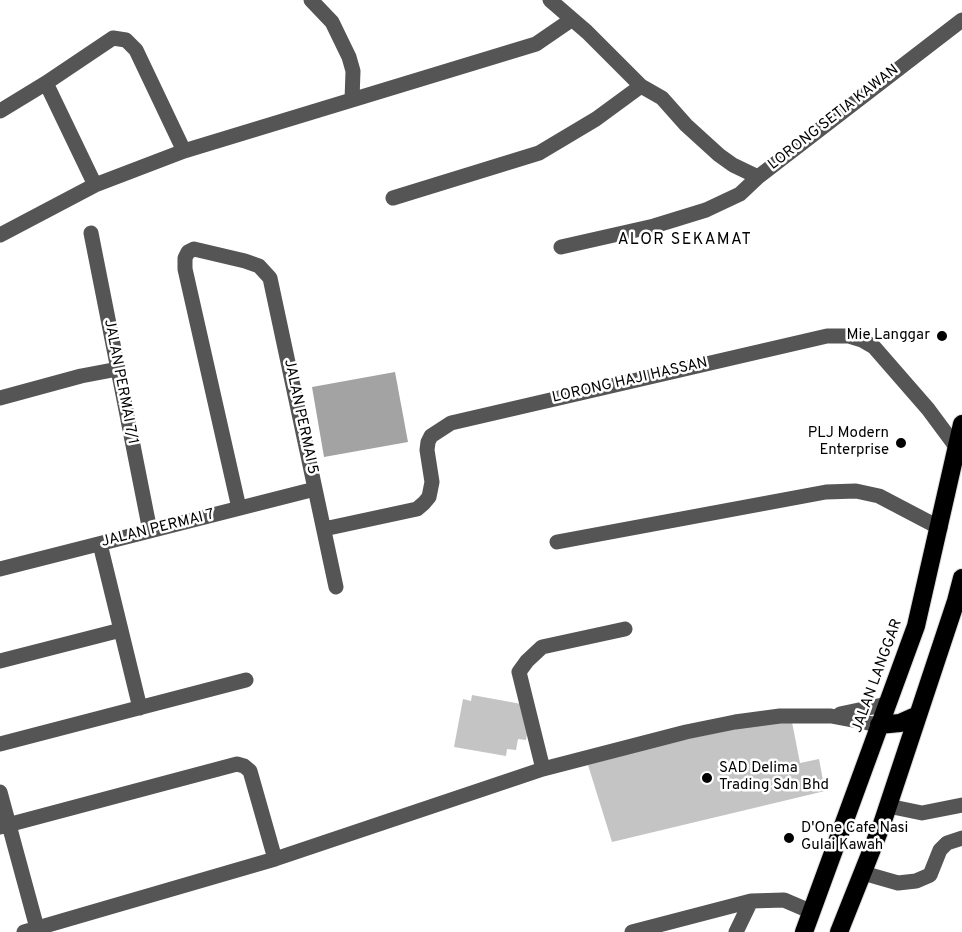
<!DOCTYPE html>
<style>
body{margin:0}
canvas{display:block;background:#fff}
</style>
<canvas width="962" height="932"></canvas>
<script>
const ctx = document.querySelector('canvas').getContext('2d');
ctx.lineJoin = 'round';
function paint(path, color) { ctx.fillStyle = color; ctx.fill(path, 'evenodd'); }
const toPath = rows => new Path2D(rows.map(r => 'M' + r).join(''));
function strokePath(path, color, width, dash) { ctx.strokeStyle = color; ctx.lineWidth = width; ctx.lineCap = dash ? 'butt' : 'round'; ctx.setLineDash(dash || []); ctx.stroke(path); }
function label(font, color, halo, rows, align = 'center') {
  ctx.font = font + ' Overpass,sans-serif'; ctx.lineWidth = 5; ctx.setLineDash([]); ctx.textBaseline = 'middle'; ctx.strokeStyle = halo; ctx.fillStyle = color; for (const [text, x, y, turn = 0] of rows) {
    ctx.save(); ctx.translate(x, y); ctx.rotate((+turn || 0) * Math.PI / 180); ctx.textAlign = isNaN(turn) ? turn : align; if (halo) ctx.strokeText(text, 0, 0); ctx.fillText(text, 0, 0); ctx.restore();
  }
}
paint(toPath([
 [395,372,408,442,324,457,312,387]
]), '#a3a3a3');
paint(toPath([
 [472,695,527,705,530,717,526,740,518,739,516,750,507,749,506,756,454,747,463,699,471,701],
 [791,717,800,763,819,759,825,791,612,842,588,765,669,743]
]), '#c4c4c4');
const highway = toPath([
 [879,725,900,723,918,715],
 [804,932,916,626,962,424],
 [839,932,882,824,956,601,962,578]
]);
strokePath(highway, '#dbdbdb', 20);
strokePath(toPath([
 [311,0,332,22,349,57,353,71,352,100],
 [550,0,587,32,641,86,662,98,686,125,719,155,733,165,758,177,962,20],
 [46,83,95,185],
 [0,111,46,83,113,38,126,40,136,50,184,151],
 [393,198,539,153,596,119,641,86],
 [91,233,150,531],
 [0,235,95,185,184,151,536,44,571,20],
 [561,247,654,226,706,210,740,194,758,177],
 [0,398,81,376,118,369],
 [239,508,185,269,185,258,188,252,194,249,245,261,259,266,270,278,336,587],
 [324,529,417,509,424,503,429,497,432,482,427,450,428,442,431,436,451,423,827,336,849,336,862,340,874,347,928,409,957,448],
 [557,542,826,492,856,491,879,496,940,528],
 [100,544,140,708],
 [0,569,315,489],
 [0,661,121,630],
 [840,714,887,704],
 [0,744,246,680],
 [543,769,519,672,527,661,542,647,625,629],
 [0,792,37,928],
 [888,806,922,813,962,805],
 [0,827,237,764,244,766,250,771,275,859],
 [863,873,898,883,916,881,930,875,940,850,947,843,962,838],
 [24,932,275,859,543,769,686,732,735,722,780,716,831,716,879,725],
 [632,932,751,901,784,900,812,912],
 [736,932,751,901]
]), '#555', 15);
strokePath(highway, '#000', 18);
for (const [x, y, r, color] of [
 [942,336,6,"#000"],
 [901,443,6,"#000"],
 [707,778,6,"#000"],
 [789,838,6,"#000"]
]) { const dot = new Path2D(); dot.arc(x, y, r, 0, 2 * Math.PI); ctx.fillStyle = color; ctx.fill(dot); strokePath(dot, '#fff', 2); }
label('15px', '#000', '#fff', [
 ["LORONG SETIA KAWAN",834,118,-38],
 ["LORONG HAJI HASSAN",630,381,-13],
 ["JALAN PERMAI 7/1",120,382,79],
 ["JALAN PERMAI 5",300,417,78],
 ["JALAN PERMAI 7",158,529,-14],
 ["JALAN LANGGAR",878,676,-70]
]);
label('15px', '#000', '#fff', [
 ["Mie Langgar",930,336],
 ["PLJ Modern",889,434],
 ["Enterprise",889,451],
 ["SAD Delima",719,769,"left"],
 ["Trading Sdn Bhd",719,786,"left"],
 ["D'One Cafe Nasi",801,829,"left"],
 ["Gulai Kawah",801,846,"left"]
], 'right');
ctx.letterSpacing = '1.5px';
label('16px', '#000', '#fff', [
 ["ALOR SEKAMAT",685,241]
]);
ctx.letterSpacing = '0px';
</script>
